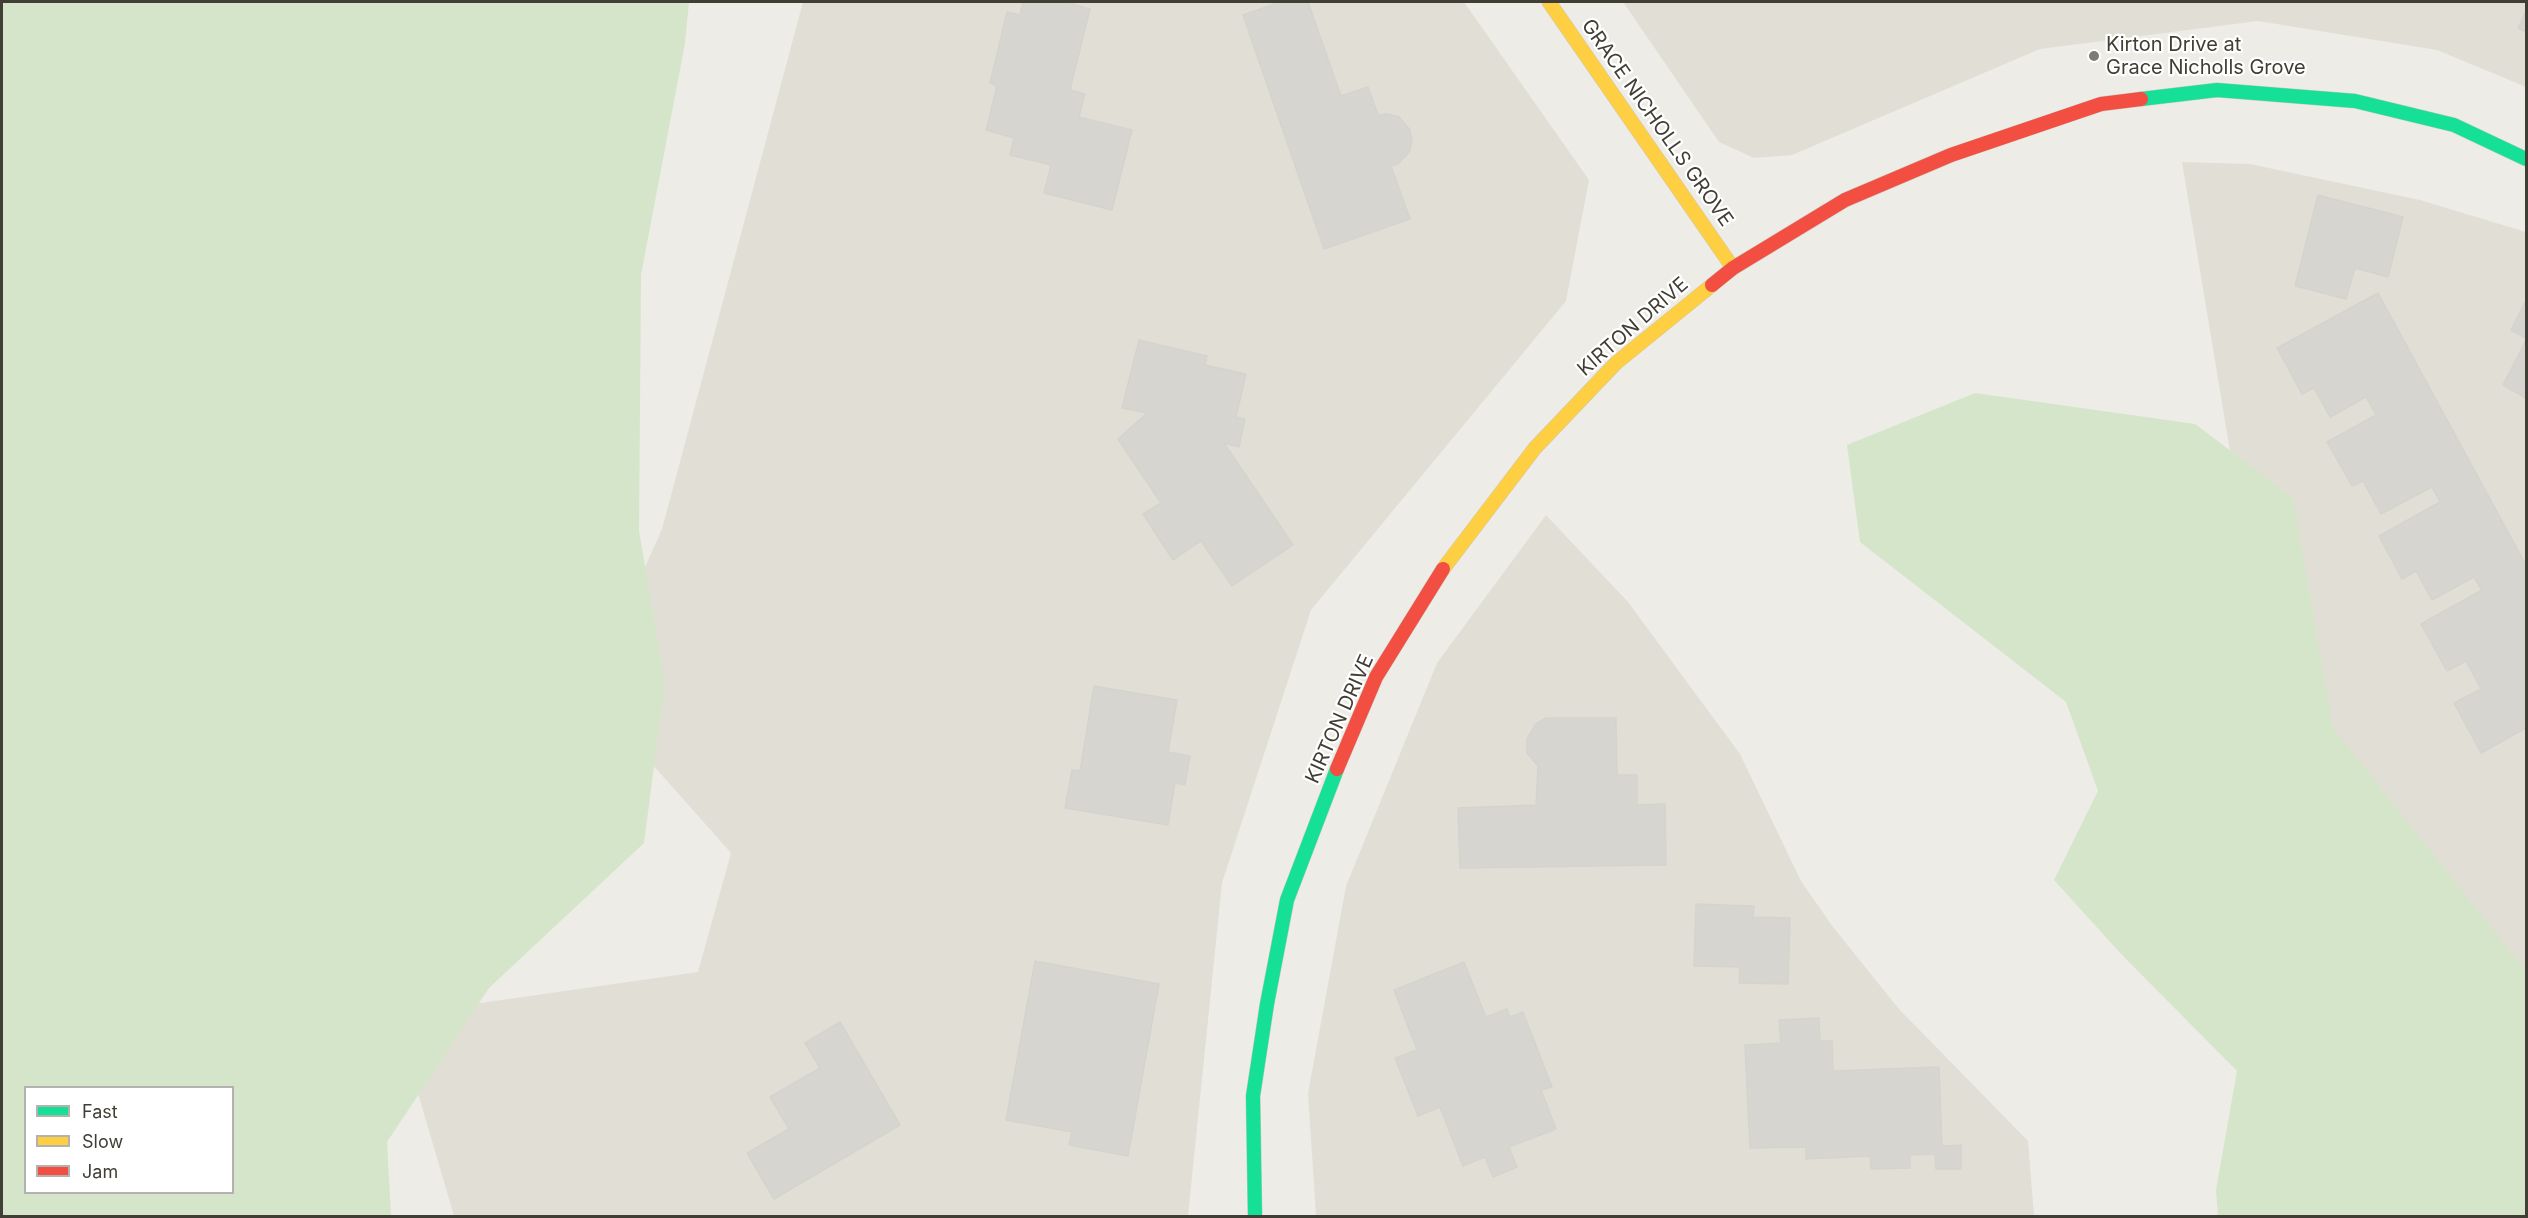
<!DOCTYPE html>
<style>
body{margin:0}
#map{position:relative;width:2528px;height:1218px;overflow:hidden;background:#edece7;font-family:Inter,sans-serif}
canvas{display:block}
.frame{position:absolute;inset:0;border:3px solid #413f35;pointer-events:none}
.legend{position:absolute;left:24px;top:1086px;width:210px;height:108px;box-sizing:border-box;background:#fff;border:2px solid #b3b2ae;margin:0;padding:8px 10px;list-style:none;font-size:18px;color:#413f35}
.legend li{display:flex;align-items:center;gap:12px;height:30px}
.legend b{width:30px;border:2px solid #b3b2ae}
</style>
<div id="map">
<canvas width="2528" height="1218"></canvas>
<div class="frame"></div>
<ul class="legend">
<li><b style="height:8px;background:#16e098"></b>Fast</li>
<li><b style="height:8px;background:#ffcf43"></b>Slow</li>
<li><b style="height:8px;background:#f24e42"></b>Jam</li>
</ul>
</div>
<script>
const ctx = document.querySelector('canvas').getContext('2d');
ctx.lineJoin = 'round';
function paint(path, color) { ctx.fillStyle = color; ctx.fill(path, 'evenodd'); }
const toPath = rows => new Path2D(rows.map(r => 'M' + r).join(''));
function strokePath(path, color, width, dash) { ctx.strokeStyle = color; ctx.lineWidth = width; ctx.lineCap = dash ? 'butt' : 'round'; ctx.setLineDash(dash || []); ctx.stroke(path); }
function label(font, color, halo, rows, align = 'center') {
  ctx.font = font + ' Inter,sans-serif'; ctx.lineWidth = 4.5; ctx.setLineDash([]); ctx.textBaseline = 'middle'; ctx.strokeStyle = halo; ctx.fillStyle = color; for (const [text, x, y, turn = 0] of rows) {
    ctx.save(); ctx.translate(x, y); ctx.rotate((+turn || 0) * Math.PI / 180); ctx.textAlign = isNaN(turn) ? turn : align; if (halo) ctx.strokeText(text, 0, 0); ctx.fillText(text, 0, 0); ctx.restore();
  }
}
paint(toPath([
 [803,2,1464,2,1589,180,1566,301,1311,610,1222,883,1188,1216,454,1216,410,1066,445,1008,698,972,731,853,589,693,662,529],
 [1623,2,2526,2,2526,87,2437,50,2258,21,2040,49,1792,155,1754,158,1719,142],
 [2182,162,2250,164,2420,200,2526,232,2526,1216,2250,572],
 [1546,515,1628,602,1740,754,1801,881,1833,927,1899,1009,2028,1141,2034,1216,1316,1216,1308,1093,1346,886,1437,663]
]), '#e1dfd5');
paint(toPath([
 [2,2,689,2,685,43,641,275,639,531,665,682,644,843,489,988,387,1142,391,1216,2,1216],
 [26,1088,232,1088,232,1192,26,1192],
 [1975,393,2195,424,2293,498,2333,728,2524,969,2526,977,2526,1216,2218,1216,2216,1190,2237,1071,2123,956,2054,880,2098,791,2066,702,1860,542,1847,445]
]), '#d5e5c9');
const building = toPath([
 [1023,2,1066,2,1090,9,1070,90,1085,94,1079,117,1132,130,1112,210,1044,193,1051,165,1010,155,1014,138,986,130,997,86,990,83,1007,12,1020,15,1023,2],
 [1280,2,1308,2,1341,96,1368,87,1378,115,1387,114,1399,117,1410,130,1412,142,1409,152,1398,164,1391,166,1410,219,1324,249,1243,15,1280,2],
 [2526,11,2526,32,2518,28,2526,11],
 [2318,195,2403,217,2388,277,2355,268,2346,299,2295,286,2318,195],
 [2378,293,2526,565,2526,728,2481,753,2454,703,2481,689,2466,661,2447,671,2421,624,2482,590,2474,577,2432,600,2416,571,2402,579,2379,536,2440,502,2432,487,2381,514,2363,481,2352,486,2327,442,2376,415,2366,397,2330,417,2314,388,2302,394,2277,348,2378,293],
 [2526,300,2526,338,2511,330,2526,300],
 [1139,340,1207,356,1205,365,1246,374,1236,417,1245,419,1239,447,1224,443,1293,545,1232,586,1201,541,1173,560,1143,514,1161,503,1118,439,1147,413,1122,408,1139,340],
 [2526,340,2526,398,2503,385,2526,340],
 [1094,686,1177,700,1168,752,1190,756,1185,785,1175,783,1168,825,1065,808,1072,770,1080,771,1094,686],
 [1546,718,1616,718,1617,775,1637,775,1637,805,1665,804,1666,865,1460,868,1458,808,1536,805,1538,766,1527,753,1527,739,1536,724,1546,718],
 [1696,904,1754,906,1753,917,1790,918,1788,984,1739,983,1740,967,1694,966,1696,904],
 [1035,961,1159,984,1128,1156,1069,1145,1072,1132,1006,1120,1035,961],
 [1464,962,1486,1017,1507,1009,1510,1017,1523,1012,1552,1087,1541,1090,1556,1129,1509,1147,1517,1167,1493,1177,1485,1157,1463,1166,1440,1107,1418,1116,1395,1058,1417,1050,1394,990,1464,962],
 [1819,1018,1820,1041,1832,1041,1833,1071,1939,1067,1942,1146,1961,1145,1961,1169,1936,1169,1935,1154,1910,1155,1910,1168,1871,1169,1870,1156,1806,1159,1806,1147,1750,1148,1745,1045,1781,1043,1779,1020,1819,1018],
 [840,1022,900,1125,774,1199,747,1153,789,1129,770,1097,820,1068,805,1043,840,1022]
]);
paint(building, '#d6d5d0');
strokePath(building, '#d5d3cd', 1.5);
const fast = toPath([
 [2141,99,2217,90,2355,101,2454,125,2526,159],
 [1255,1216,1253,1096,1267,1004,1287,900,1337,769]
]);
const slow = toPath([
 [1549,2,1733,268],
 [1443,569,1535,448,1616,363,1712,285]
]);
const jam = toPath([
 [1712,285,1733,268,1845,200,1951,155,2101,104,2141,99],
 [1337,769,1376,677,1443,569]
]);
strokePath(fast, '#cbcabf', 15);
strokePath(slow, '#cbcabf', 15);
strokePath(jam, '#cbcabf', 15);
strokePath(fast, '#16e098', 14);
strokePath(slow, '#ffcf43', 14);
strokePath(jam, '#f24e42', 14);
for (const [x, y, r, color] of [
 [2094,56,6,"#7d7c73"]
]) { const dot = new Path2D(); dot.arc(x, y, r, 0, 2 * Math.PI); ctx.fillStyle = color; ctx.fill(dot); strokePath(dot, '#fff', 2); }
label('20px', '#413f35', '#fff', [
 ["Kirton Drive at",2106,45],
 ["Grace Nicholls Grove",2106,68]
], 'left');
label('20px', '#413f35', '#fff', [
 ["GRACE NICHOLLS GROVE",1657,123,55],
 ["KIRTON DRIVE",1633,327,-41],
 ["KIRTON DRIVE",1340,719,-66]
]);
</script>
